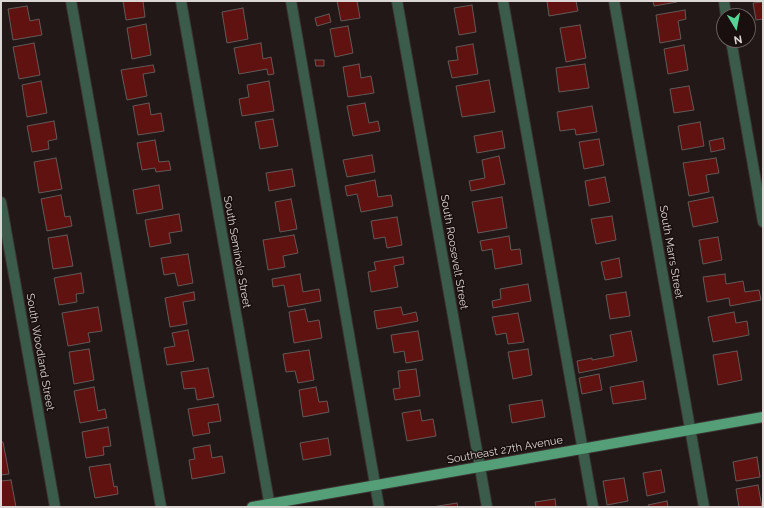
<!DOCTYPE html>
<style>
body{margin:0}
#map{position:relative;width:764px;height:508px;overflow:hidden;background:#211817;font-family:Raleway,sans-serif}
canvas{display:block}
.frame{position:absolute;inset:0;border:2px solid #dcd6d5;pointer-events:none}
.north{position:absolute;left:716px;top:8px;width:40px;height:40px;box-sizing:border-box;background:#180f0e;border:1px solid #665f5e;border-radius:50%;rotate:170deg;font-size:11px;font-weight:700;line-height:16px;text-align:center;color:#dcd6d5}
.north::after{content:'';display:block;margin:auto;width:14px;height:18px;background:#54d395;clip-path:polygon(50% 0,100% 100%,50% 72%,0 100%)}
</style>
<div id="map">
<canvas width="764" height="508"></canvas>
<div class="frame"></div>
<div class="north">N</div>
</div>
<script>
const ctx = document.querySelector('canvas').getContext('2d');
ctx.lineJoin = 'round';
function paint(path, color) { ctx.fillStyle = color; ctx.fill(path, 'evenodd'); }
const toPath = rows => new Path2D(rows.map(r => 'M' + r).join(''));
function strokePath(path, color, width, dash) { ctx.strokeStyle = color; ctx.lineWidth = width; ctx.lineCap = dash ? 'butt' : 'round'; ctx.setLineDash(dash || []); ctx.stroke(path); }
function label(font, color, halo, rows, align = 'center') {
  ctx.font = font + ' Raleway,sans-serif'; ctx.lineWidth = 3; ctx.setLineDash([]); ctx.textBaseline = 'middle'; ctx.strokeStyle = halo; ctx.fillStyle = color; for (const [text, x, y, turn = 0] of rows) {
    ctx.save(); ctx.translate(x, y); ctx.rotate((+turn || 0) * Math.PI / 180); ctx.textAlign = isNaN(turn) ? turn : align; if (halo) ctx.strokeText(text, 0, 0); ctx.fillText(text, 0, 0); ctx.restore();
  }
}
const building = toPath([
 [123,1,143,1,145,17,126,20,123,1],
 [337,1,357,1,360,18,341,21,337,1],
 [547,1,576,1,578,11,549,16,547,1],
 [653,1,677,1,677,2,654,6,653,1],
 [763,2,763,19,756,20,753,3,763,2],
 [472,5,476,32,459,35,454,8,472,5],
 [27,6,30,21,39,19,42,35,13,40,8,9,27,6],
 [243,8,248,39,227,43,222,12,243,8],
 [685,10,686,19,678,21,681,39,660,43,656,15,685,10],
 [329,14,331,22,317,26,315,18,329,14],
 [146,24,151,55,132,59,127,28,146,24],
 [580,25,586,58,566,62,560,28,580,25],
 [348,26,353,53,335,57,330,29,348,26],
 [34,43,40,75,19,79,13,47,34,43],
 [261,43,263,59,271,57,274,74,268,75,267,69,239,74,234,48,261,43],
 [473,44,478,74,452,78,448,61,458,60,456,47,473,44],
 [684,45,688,70,668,74,664,49,684,45],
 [315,60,324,60,324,66,316,66,315,60],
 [359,64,361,78,371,76,374,93,348,97,343,67,359,64],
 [585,64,589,88,559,92,556,68,585,64],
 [153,65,155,72,143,74,147,96,127,100,121,70,153,65],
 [489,80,495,112,462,117,456,86,489,80],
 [41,81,47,113,27,117,22,85,41,81],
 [269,81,274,111,242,116,239,99,249,97,247,85,269,81],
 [689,86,694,110,674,113,670,89,689,86],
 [149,103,151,115,161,113,164,131,138,135,133,106,149,103],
 [365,103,369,123,378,121,380,131,353,136,347,106,365,103],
 [592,106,597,132,576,135,575,129,560,131,557,112,592,106],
 [273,119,278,146,260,149,255,122,273,119],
 [54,121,57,139,48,141,49,149,32,152,27,126,54,121],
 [700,122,704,146,682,150,678,126,700,122],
 [502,131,505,148,477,153,474,136,502,131],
 [723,138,725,149,711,152,709,141,723,138],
 [599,139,604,165,584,169,579,142,599,139],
 [155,140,159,162,169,161,171,170,156,172,155,168,142,170,137,143,155,140],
 [372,155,375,172,347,177,343,160,372,155],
 [499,156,505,184,471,191,469,181,485,178,482,160,499,156],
 [56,158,62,189,39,193,34,162,56,158],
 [716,158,719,173,706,175,709,192,689,196,683,163,716,158],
 [292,169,295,186,269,191,266,173,292,169],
 [605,177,610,202,589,206,585,181,605,177],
 [375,180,378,197,391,195,393,206,361,212,357,194,347,196,345,186,375,180],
 [159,185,163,209,137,214,133,190,159,185],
 [61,195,65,217,70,216,72,226,47,231,41,199,61,195],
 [502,197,507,228,478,233,472,202,502,197],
 [713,197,718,222,693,227,688,202,713,197],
 [291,199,297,229,280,232,275,202,291,199],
 [179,214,182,231,169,233,171,243,150,247,145,220,179,214],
 [612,216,616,240,596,244,591,219,612,216],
 [397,217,402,245,387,248,385,237,374,239,371,221,397,217],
 [67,235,73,266,53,269,48,238,67,235],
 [294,235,298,253,283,256,285,267,268,270,263,240,294,235],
 [509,236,511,250,520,249,522,264,495,269,492,249,482,251,480,241,509,236],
 [718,237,722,260,703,264,699,240,718,237],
 [188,254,193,283,178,286,175,273,164,275,161,258,188,254],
 [403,257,404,264,394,266,398,287,371,292,368,272,376,270,374,262,403,257],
 [619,258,622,277,605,280,601,262,619,258],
 [81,273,84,293,76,294,77,302,59,305,54,278,81,273],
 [300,274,303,292,319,289,321,301,288,307,284,285,273,287,272,279,300,274],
 [725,274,726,284,743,281,745,292,759,290,761,300,730,306,729,298,707,302,703,277,725,274],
 [528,284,531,301,493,308,492,301,501,299,500,289,528,284],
 [194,292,195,300,183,302,187,324,170,327,165,298,194,292],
 [626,292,630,316,610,319,606,295,626,292],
 [98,307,102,331,88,333,90,342,68,346,62,313,98,307],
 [401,307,403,315,416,312,418,321,377,329,374,311,401,307],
 [305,309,308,322,319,320,322,338,294,343,289,312,305,309],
 [734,312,736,323,747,321,749,335,713,342,708,317,734,312],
 [518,313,524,342,508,344,506,333,496,335,492,317,518,313],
 [188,330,194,361,167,365,164,348,175,346,172,333,188,330],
 [418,331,423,360,406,363,404,351,394,353,391,335,418,331],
 [631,331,637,361,579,373,577,361,592,358,592,360,614,356,610,335,631,331],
 [89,349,94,380,74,384,69,352,89,349],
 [528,349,532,375,513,379,508,352,528,349],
 [309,350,314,380,298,383,295,371,286,372,283,354,309,350],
 [737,351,742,380,718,385,713,355,737,351],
 [208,368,214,397,197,400,195,388,184,389,181,372,208,368],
 [416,369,420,396,395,400,393,389,400,388,398,371,416,369],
 [599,374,602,390,582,394,579,378,599,374],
 [643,381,646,399,613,404,610,387,643,381],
 [94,387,98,411,105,409,107,418,80,423,74,391,94,387],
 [316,387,319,402,327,401,329,412,303,417,299,390,316,387],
 [542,400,545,417,512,423,509,405,542,400],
 [218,404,221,421,208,423,210,433,193,436,188,409,218,404],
 [420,410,422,421,433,419,436,436,407,441,402,413,420,410],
 [108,427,111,446,103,447,104,455,86,458,82,432,108,427],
 [328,438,331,455,303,460,300,443,328,438],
 [1,442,3,442,9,474,1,475,1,442],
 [210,445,212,458,222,456,225,473,192,479,189,460,195,459,193,448,210,445],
 [757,457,760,477,736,481,733,462,757,457],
 [110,464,114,487,117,486,118,494,95,498,89,467,110,464],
 [661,470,665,492,647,496,643,473,661,470],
 [624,478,628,501,607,505,603,481,624,478],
 [11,480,16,507,1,507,1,481,11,480],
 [758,485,762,507,739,507,736,489,758,485],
 [555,499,556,507,536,507,535,502,555,499],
 [667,501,668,507,649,507,648,505,667,501],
 [457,503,458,507,432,507,457,503]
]);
paint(building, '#601210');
strokePath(building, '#645957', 1);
const minor = toPath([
 [71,1,161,507],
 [181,1,270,507],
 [291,1,379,507],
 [397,1,487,507],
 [503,1,593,507],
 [614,1,704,507],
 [724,1,726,16],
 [731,40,763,222],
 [1,202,55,507]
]);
const major = toPath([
 [252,507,763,417]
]);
strokePath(minor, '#3b3332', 12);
strokePath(major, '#3b3332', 12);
strokePath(minor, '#3b5c4a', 10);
strokePath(major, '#559f78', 10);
label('11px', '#dcd6d5', '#180f0e', [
 ["South Seminole Street",237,252,80],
 ["South Roosevelt Street",454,252,80],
 ["South Marrs Street",671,252,80],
 ["South Woodland Street",40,352,80],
 ["Southeast 27th Avenue",505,450,-10]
]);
</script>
